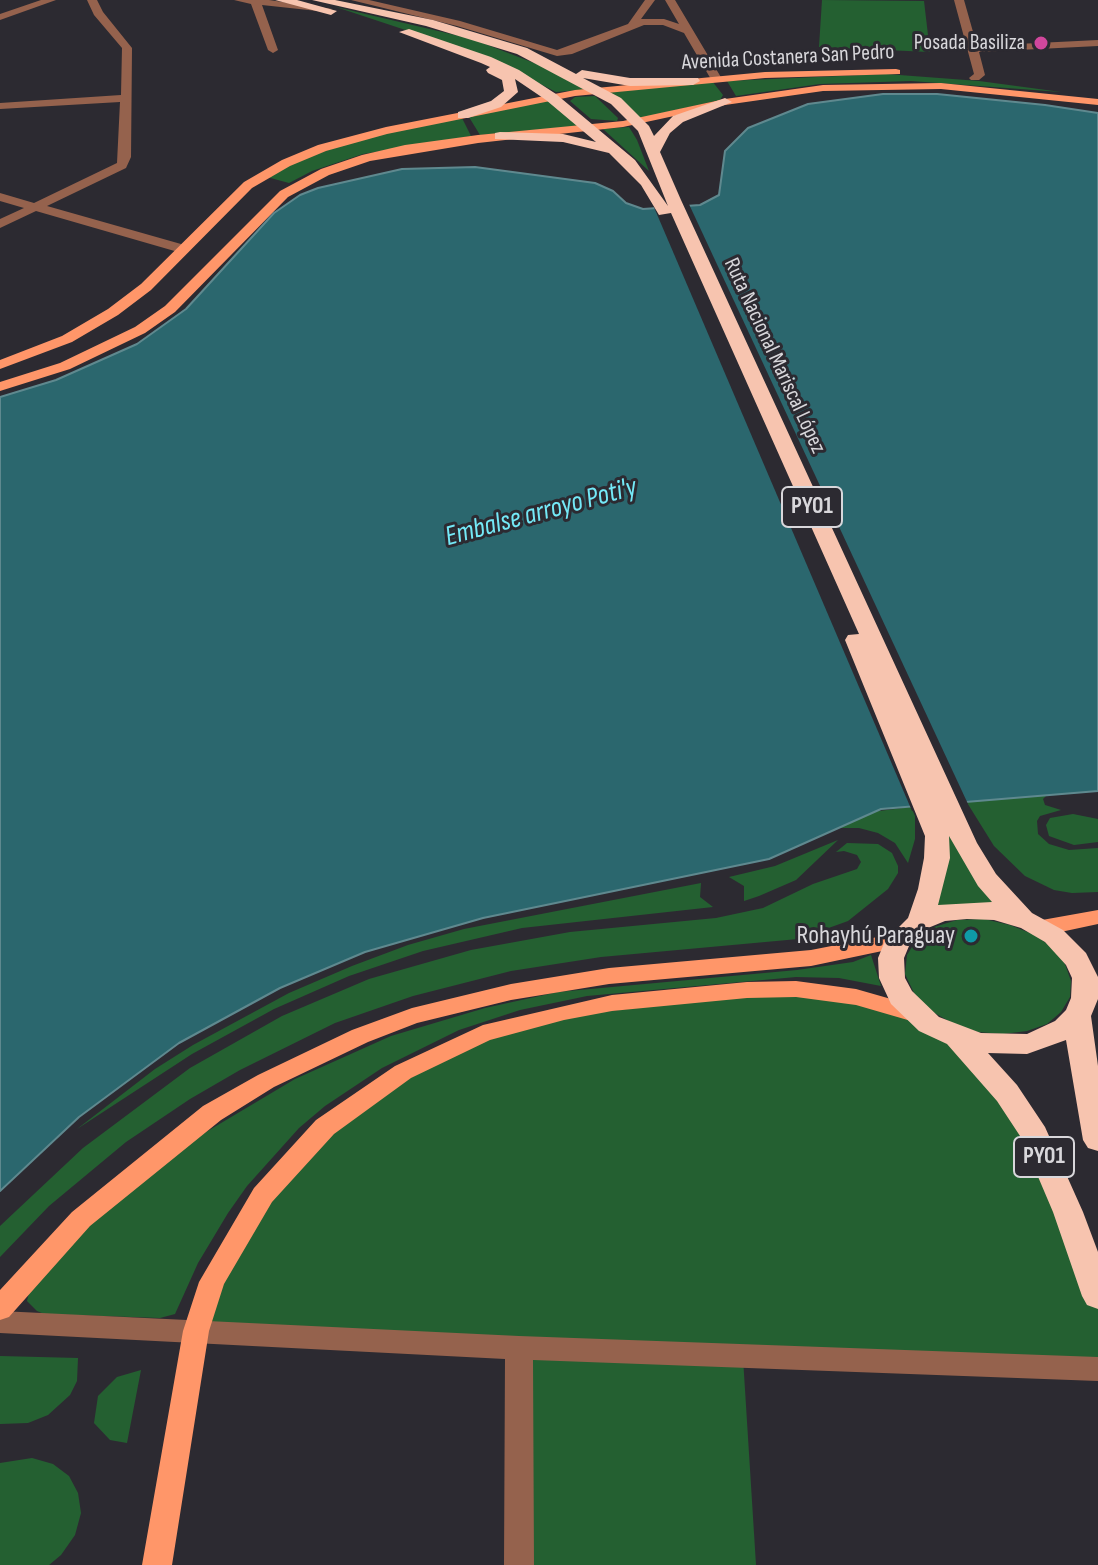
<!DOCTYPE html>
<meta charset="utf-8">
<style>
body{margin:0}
canvas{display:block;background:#2c2a31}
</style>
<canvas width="1098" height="1565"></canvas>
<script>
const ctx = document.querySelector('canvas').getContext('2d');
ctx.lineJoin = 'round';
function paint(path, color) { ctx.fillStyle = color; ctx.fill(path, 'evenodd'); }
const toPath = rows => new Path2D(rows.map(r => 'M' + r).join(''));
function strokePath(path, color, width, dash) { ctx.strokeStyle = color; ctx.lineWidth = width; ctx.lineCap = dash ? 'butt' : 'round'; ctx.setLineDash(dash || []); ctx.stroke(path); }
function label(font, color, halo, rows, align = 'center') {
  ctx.font = font + ' "Sofia Sans Condensed",sans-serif'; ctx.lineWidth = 6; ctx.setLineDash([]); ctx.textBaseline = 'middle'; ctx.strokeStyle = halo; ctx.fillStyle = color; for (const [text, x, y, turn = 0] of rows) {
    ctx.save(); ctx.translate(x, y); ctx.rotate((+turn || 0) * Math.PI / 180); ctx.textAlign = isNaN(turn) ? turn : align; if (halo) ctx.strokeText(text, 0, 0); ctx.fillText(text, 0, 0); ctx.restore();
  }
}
paint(toPath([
 [822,0,924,1,930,52,819,47],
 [336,7,472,39,560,73,590,89,556,92,490,58],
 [886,74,979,81,1061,92,911,81,820,84,736,96,727,81],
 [712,81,723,95,720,100,640,118,607,91],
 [595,96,618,118,617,121,591,119,570,101,575,97],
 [551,99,581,126,480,135,469,117],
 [462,118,471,136,363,154,312,171,289,183,267,177,292,163,359,139],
 [629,127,637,140,649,171,603,129],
 [1047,795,1043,799,1045,805,1061,810,1040,816,1037,821,1038,834,1049,844,1069,850,1098,848,1098,892,1072,893,1054,890,1025,876,994,846,966,801],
 [933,804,1002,905,938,907],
 [911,807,915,816,915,839,908,863,895,843,878,833,859,828,833,828,871,812],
 [1073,814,1098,819,1098,842,1074,845,1049,836,1046,825,1050,818],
 [838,840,796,880,759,896,744,901,744,886,729,877,775,866],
 [847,843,878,844,892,853,898,866,898,873,888,889,848,921,798,939,601,957,511,971,413,996,335,1023,240,1070,190,1099,126,1142,49,1206,0,1257,0,1226,83,1148,190,1068,282,1016,369,979,471,950,570,932,716,918,763,908,813,884,857,869,861,862,857,855,844,851,836,852],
 [701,883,700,897,713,907,522,928,423,951,349,976,274,1009,192,1054,77,1129,155,1069,193,1045,289,993,352,966,408,945,464,929],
 [984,919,1010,925,1035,935,1053,948,1065,964,1071,981,1070,997,1061,1012,1047,1024,1027,1031,1003,1034,978,1032,954,1024,931,1011,914,993,905,974,907,955,917,939,934,927,957,920],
 [871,955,881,986,839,978,796,977,587,996,520,1010,459,1030,382,1068,325,1106,299,1128,247,1186,228,1213,198,1263,175,1314,160,1318,44,1314,37,1311,27,1301,29,1293,84,1229,201,1135,295,1079,391,1036,485,1008,558,992,797,970,853,962],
 [796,989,918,1015,1007,1093,1098,1296,1098,1369,196,1331,238,1234,365,1096,527,1021],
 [519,1348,743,1358,756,1565,519,1565],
 [0,1356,78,1358,77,1381,70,1395,48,1415,28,1423,0,1424],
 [141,1370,127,1443,110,1440,94,1423,98,1396,117,1377],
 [32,1458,53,1464,69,1476,78,1493,81,1513,75,1535,61,1555,49,1565,0,1565,0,1463]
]), '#246031');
const water = toPath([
 [883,94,937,94,1045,105,1098,113,1098,791,881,809,769,859,483,918,365,952,280,988,179,1043,79,1117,0,1191,0,397,56,380,137,344,186,309,274,213,300,195,318,188,402,169,475,167,595,183,613,191,626,203,643,209,700,205,719,195,725,151,748,128,808,104,883,94]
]);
paint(water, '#2b676e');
strokePath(water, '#5f898f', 2);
paint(toPath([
 [688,202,968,804,912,811,653,205]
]), '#2c2a31');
paint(toPath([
 [41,0,56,0,0,20,0,14,41,0],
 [87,0,97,0,103,12,132,48,131,157,126,168,47,206,188,246,188,252,178,252,36,211,0,228,0,219,24,208,0,201,0,193,34,203,117,163,120,102,0,109,0,103,121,95,122,48,94,15,87,0],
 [234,0,269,0,332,9,327,12,262,5,278,50,273,53,268,50,251,4,234,0],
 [351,0,369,0,460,21,557,50,628,24,645,0,655,0,641,19,664,19,679,24,665,0,675,0,722,79,712,81,684,33,663,25,644,25,572,54,557,56,457,26,351,0],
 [954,0,964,0,977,46,1098,40,1098,46,979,52,985,75,979,80,971,80,969,78,974,74,954,0],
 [0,1311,519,1336,1098,1357,1098,1381,533,1360,534,1565,504,1565,505,1359,0,1333,0,1311]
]), '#95624d');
paint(toPath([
 [896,69,900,70,900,74,765,78,575,96,387,134,326,151,290,166,252,188,151,290,118,315,72,342,0,369,0,360,62,336,108,309,141,284,244,182,282,160,318,145,386,127,575,90,765,72,896,69],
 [941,83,1098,99,1098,105,941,89,823,91,725,105,623,127,478,143,370,161,329,175,288,197,175,312,145,333,70,369,0,391,0,382,60,363,135,327,165,306,280,191,321,169,362,155,405,145,478,135,623,121,725,99,823,85,941,83],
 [1098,910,1098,924,1042,936,1034,933,1031,928,1034,923,1042,920,1098,910],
 [898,933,906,936,909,941,906,946,811,966,609,984,511,1000,417,1023,368,1042,274,1087,221,1120,90,1226,9,1317,0,1320,0,1290,72,1212,203,1106,258,1075,352,1030,412,1008,511,984,609,968,811,950,898,933],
 [796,981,856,989,926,1009,929,1015,926,1021,918,1023,856,1005,796,997,747,998,612,1011,564,1020,490,1040,411,1078,334,1134,272,1202,224,1284,209,1331,172,1565,142,1565,183,1331,199,1282,254,1188,316,1120,395,1066,483,1025,612,995,747,982,796,981]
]), '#ff9669');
paint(toPath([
 [275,0,297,0,337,11,331,15,275,0],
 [312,0,335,0,433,20,527,48,576,74,582,70,630,78,698,78,700,81,693,85,630,86,583,78,621,98,649,126,654,136,673,116,725,98,732,102,683,122,670,133,660,152,681,200,977,843,996,874,1032,913,1063,930,1086,953,1098,977,1098,999,1091,1016,1098,1066,1098,1151,1088,1148,1083,1140,1066,1040,1027,1054,988,1053,1017,1085,1045,1127,1083,1212,1098,1252,1098,1309,1087,1305,1082,1296,1053,1212,1022,1139,997,1101,947,1044,919,1031,891,1004,879,978,878,958,885,941,908,918,918,889,924,858,925,836,845,640,848,635,859,634,671,213,659,215,641,185,609,153,563,142,495,139,495,133,500,132,563,134,596,142,546,100,515,79,518,92,501,107,468,118,458,118,458,112,491,101,504,91,502,80,488,73,486,70,490,67,481,63,399,32,409,29,491,57,519,70,556,94,635,160,668,206,638,131,611,104,517,54,426,26,312,0],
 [949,836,978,886,992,902,938,905,950,858,949,836],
 [967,919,994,920,1021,928,1045,942,1066,965,1072,978,1071,998,1066,1010,1055,1021,1027,1034,981,1033,939,1017,912,991,905,978,904,958,909,946,928,928,945,921,967,919]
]), '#f7c4af');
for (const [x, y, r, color] of [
 [1041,43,8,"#d1479c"],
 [971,936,8,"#0f9aa8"]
]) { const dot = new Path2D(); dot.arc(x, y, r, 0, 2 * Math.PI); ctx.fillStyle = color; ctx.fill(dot); strokePath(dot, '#2c2a31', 3); }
label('22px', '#d8d7db', '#2c2a31', [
 ["Posada Basiliza",1025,43]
], 'right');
label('22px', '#d8d7db', '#2c2a31', [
 ["Avenida Costanera San Pedro",788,58,-3],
 ["Ruta Nacional Mariscal López",774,356,65]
]);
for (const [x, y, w] of [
 [812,507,60],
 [1044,1157,60]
]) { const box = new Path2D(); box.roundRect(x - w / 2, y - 20, w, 40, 6); ctx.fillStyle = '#2c2a31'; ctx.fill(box); strokePath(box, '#d8d7db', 2); }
label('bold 24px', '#d8d7db', null, [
 ["PY01",812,507],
 ["PY01",1044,1157]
]);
label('26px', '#d8d7db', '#2c2a31', [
 ["Rohayhú Paraguay",955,936]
], 'right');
label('italic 28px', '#74e9f7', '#2c2a31', [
 ["Embalse arroyo Poti'y",541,513,-15]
]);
</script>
